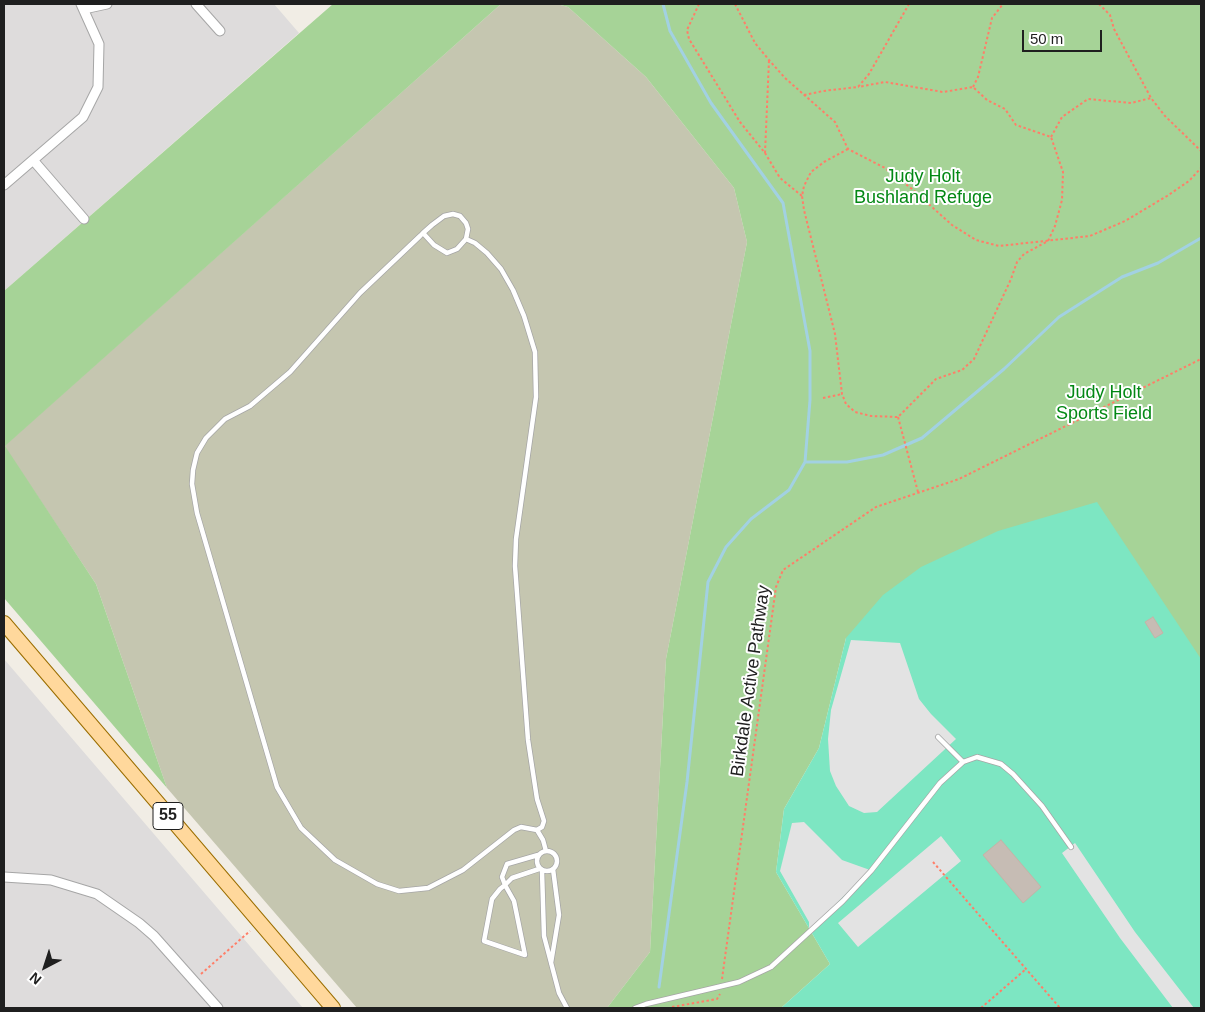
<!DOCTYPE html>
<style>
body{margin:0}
#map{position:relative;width:1205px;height:1012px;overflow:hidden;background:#f1ede5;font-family:Helvetica,sans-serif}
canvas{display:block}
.frame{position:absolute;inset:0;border:5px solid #1f1f1f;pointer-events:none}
.north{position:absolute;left:20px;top:942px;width:50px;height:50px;-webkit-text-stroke:4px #fff;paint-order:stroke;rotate:220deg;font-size:14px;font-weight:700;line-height:20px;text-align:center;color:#1f1f1f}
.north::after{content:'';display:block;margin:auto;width:18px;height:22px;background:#1f1f1f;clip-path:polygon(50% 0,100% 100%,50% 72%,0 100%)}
.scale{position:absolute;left:1022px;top:30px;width:80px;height:22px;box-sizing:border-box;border:2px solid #1f1f1f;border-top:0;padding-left:6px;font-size:15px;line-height:18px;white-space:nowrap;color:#1f1f1f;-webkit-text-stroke:4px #fff;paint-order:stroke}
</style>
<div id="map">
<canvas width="1205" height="1012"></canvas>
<div class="frame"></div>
<div class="north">N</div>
<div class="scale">50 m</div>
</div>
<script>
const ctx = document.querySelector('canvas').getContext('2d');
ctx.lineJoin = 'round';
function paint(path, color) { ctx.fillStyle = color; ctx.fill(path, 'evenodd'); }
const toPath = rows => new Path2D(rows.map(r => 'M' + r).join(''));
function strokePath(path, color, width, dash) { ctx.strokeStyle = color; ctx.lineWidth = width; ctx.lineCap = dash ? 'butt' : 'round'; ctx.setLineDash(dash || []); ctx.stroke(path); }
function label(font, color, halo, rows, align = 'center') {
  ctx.font = font + ' Helvetica,sans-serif'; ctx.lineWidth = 4; ctx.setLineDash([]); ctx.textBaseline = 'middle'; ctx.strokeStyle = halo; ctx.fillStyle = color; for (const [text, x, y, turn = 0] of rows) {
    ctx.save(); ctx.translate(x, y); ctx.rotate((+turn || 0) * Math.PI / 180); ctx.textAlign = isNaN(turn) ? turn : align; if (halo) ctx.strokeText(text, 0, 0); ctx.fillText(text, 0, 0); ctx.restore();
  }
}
paint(toPath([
 [4,4,274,4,299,33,4,291],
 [4,659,303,1008,4,1008]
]), '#dedcdc');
paint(toPath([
 [501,4,557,4,568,7,646,77,734,188,747,242,666,659,650,952,607,1008,357,1008,167,788,96,584,4,446]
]), '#c5c6b0');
paint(toPath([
 [333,4,501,4,5,446,96,584,167,788,4,598,4,291],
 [557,4,1201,5,1201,659,846,638,819,748,784,809,776,872,830,964,781,1008,607,1008,650,952,666,659,747,242,734,188,646,77,568,7]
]), '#a6d397');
paint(toPath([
 [1097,502,1201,659,1201,1008,781,1008,830,964,776,872,784,809,819,748,846,638,883,595,921,567,998,531]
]), '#7de6c2');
paint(toPath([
 [851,640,900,643,919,699,931,714,956,739,877,812,864,813,849,806,836,786,830,771,828,739,831,710],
 [804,822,842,860,870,870,809,931,809,922,780,871,792,823],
 [941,836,961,861,858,947,838,923],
 [1075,843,1135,932,1194,1008,1173,1008,1120,938,1062,853]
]), '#e3e3e3');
strokePath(toPath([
 [805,462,847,462,883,455,922,438,1004,369,1059,317,1122,277,1158,263,1201,238],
 [659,987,687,782,708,582,726,547,751,519,789,490,805,462,810,400,810,351,783,203,711,103,670,31,663,4]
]), '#a2d1e2', 3);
const building = toPath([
 [1153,617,1163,633,1155,638,1145,622,1153,617],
 [1001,840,1041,887,1023,903,983,855,1001,840]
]);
paint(building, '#c6bcb4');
strokePath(building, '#c4b4a6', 1);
const lane = toPath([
 [423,233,434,245,447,253,457,249,466,239,468,229,466,223,460,216,453,214,444,216,432,225,423,233,420,236,360,293,290,372,250,406,225,419,206,438,197,453,193,470,192,484,197,513,277,787,301,828,335,860,377,884,399,891,428,888,463,870,514,830,521,827,537,830,543,840,546,851],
 [466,239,475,243,487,253,501,269,513,290,524,316,535,352,536,397,516,539,515,566,528,740,537,799,544,821,542,827,537,830],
 [938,737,963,762],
 '537 861a10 10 0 1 1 20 0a10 10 0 1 1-20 0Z',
 [538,855,507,864,502,877,505,885,514,901,525,955,484,941,492,899,500,889,505,885,512,878,539,869],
 [542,871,544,936,559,993,567,1008],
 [551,963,559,915,553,869],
 [635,1008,646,1004,739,982,771,967,843,901,871,871,940,783,963,762,977,757,1001,764,1013,774,1042,806,1071,847]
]);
const street = toPath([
 [196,4,220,31],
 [84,9,107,4],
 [33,160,84,219],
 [4,185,83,117,98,87,99,44,81,4],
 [4,877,51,880,97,894,139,923,154,936,218,1008]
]);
const primary = toPath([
 [4,623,333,1008]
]);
strokePath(lane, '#a6a6a6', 6);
strokePath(street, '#a6a6a6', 11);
strokePath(primary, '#9b6e00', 16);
strokePath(toPath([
 [699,4,687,30,689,39,740,122,765,153,780,178,802,196],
 [735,4,755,43,769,60,785,78,835,122,848,149,885,168,912,189,952,225,976,240,999,246,1090,236,1125,221,1167,196,1189,181,1201,168],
 [1099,4,1110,15,1114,29,1151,98,1165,116,1201,151],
 [973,87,978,77,992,18,1003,4],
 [804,95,823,91,858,87,869,74,909,4],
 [1051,137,1062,117,1088,99,1131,103,1151,98],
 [848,149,824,162,811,172,804,186,802,196,804,210,835,334,842,394,846,404,855,412,871,416,898,417,936,379,962,370,974,359,1011,279,1017,262,1024,254,1048,241,1055,226,1062,200,1063,172,1051,137,1016,125,1005,109,987,100,973,87,943,92,885,82,858,87],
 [765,153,769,60],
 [823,398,842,394],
 [898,417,918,492],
 [933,862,1060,1008],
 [201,974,250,931],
 [722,979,776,587,783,570,876,507,959,479,1201,359],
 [672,1007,717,999,720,994],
 [981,1008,1026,969]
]), '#ff7e68', 2, [2.5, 2.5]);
strokePath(lane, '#fff', 4.5);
strokePath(street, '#fff', 9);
strokePath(primary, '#ffd89c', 14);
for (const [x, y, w] of [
 [168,816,30]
]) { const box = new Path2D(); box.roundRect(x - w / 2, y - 13.5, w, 27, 4); ctx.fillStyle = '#fff'; ctx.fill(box); strokePath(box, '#1f1f1f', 1); }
label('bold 16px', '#1f1f1f', null, [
 ["55",168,816]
]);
label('18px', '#038814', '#fff', [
 ["Judy Holt",923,177],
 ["Bushland Refuge",923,198],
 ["Judy Holt",1104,393],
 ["Sports Field",1104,414]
]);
label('18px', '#1f1f1f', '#fff', [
 ["Birkdale Active Pathway",751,681,-82]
]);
</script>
